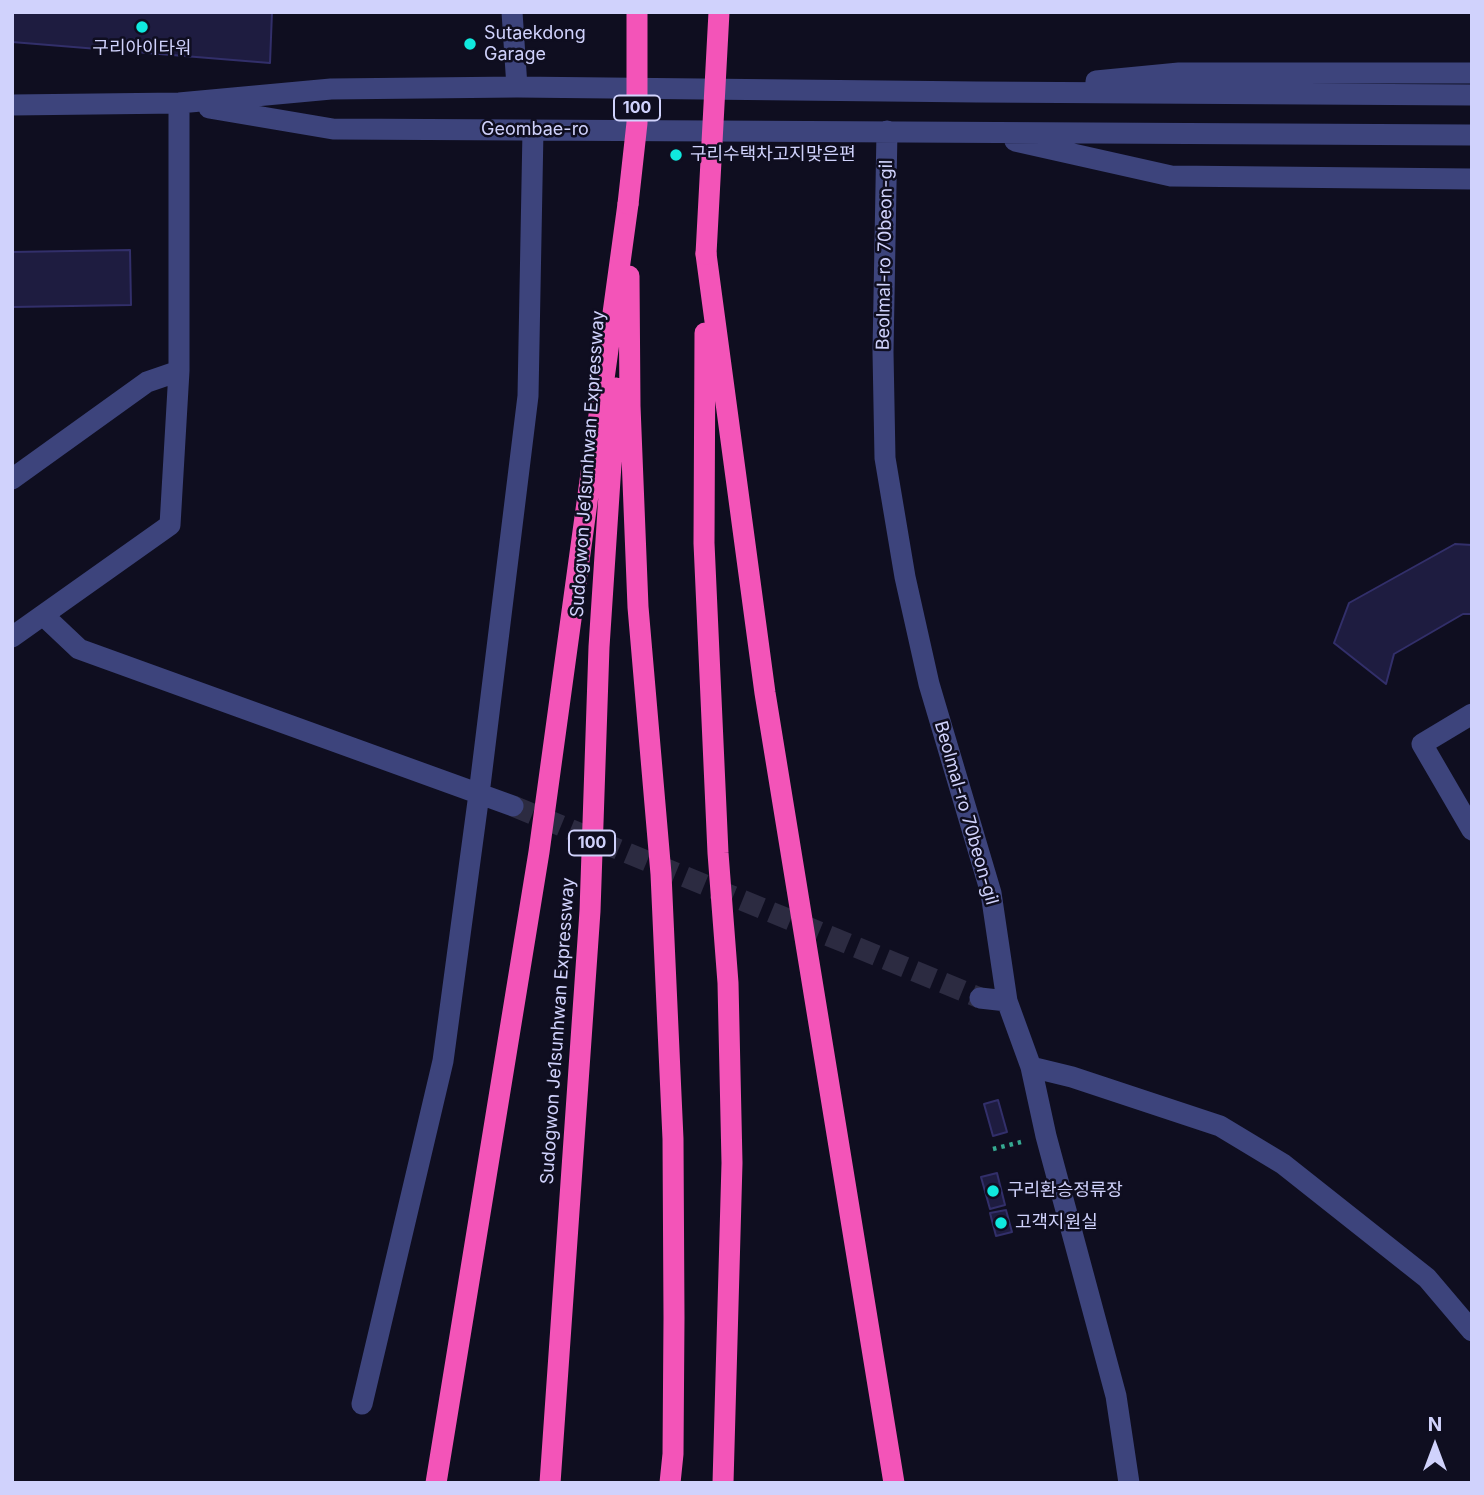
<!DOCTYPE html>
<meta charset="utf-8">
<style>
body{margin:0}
#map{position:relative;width:1484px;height:1495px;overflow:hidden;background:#0f0e20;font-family:Inter,sans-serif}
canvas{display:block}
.frame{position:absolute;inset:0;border:14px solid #d0d2fc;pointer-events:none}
.north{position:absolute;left:1400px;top:1411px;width:70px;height:70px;-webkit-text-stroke:5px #0f0e20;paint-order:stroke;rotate:0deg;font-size:19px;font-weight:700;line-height:28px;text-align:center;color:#d0d2fc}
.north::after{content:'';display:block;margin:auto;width:24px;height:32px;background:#d0d2fc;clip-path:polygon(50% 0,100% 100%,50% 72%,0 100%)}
</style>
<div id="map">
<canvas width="1484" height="1495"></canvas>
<div class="frame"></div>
<div class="north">N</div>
</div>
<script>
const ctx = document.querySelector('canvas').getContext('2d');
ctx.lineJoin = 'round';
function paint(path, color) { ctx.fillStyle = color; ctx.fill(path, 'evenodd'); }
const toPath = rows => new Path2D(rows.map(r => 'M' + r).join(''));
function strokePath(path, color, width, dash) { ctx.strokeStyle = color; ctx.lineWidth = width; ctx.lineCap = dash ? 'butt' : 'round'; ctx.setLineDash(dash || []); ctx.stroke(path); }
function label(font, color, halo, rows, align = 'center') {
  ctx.font = font + ' Inter,"Noto Sans KR",sans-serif'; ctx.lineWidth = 5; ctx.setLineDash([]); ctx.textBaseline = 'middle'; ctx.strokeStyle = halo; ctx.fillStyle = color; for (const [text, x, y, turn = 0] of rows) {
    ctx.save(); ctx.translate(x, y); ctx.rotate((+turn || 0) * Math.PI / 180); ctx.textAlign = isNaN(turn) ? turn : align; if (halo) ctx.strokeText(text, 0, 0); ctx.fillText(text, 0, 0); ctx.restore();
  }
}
const building = toPath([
 [12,12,272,12,270,63,12,42,12,12],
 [130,250,131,305,12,307,12,252,130,250],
 [1455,544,1472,545,1472,614,1463,614,1394,654,1386,684,1334,643,1349,603,1455,544],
 [998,1100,1007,1132,993,1136,984,1104,998,1100],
 [997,1173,1005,1205,990,1209,981,1177,997,1173],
 [1006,1210,1012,1232,996,1236,990,1213,1006,1210]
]);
paint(building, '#1e1c40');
strokePath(building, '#322f6a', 2);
strokePath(toPath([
 [513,806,980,998]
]), '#2c2b41', 21, [21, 10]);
strokePath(toPath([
 [993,1149,1021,1142]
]), '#36aa92', 4.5, [3.5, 5]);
strokePath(toPath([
 [512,12,517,87],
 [1096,81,1179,73,1472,73],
 [12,105,179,103,331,89,517,87,977,92,1472,95],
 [209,108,333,129,1472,135],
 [887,131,883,352,885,458,905,577,929,684,991,893,1007,1001,1031,1067,1046,1136,1116,1396,1129,1483],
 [1015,141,1171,176,1472,179],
 [12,479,147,382,179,371,179,103],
 [43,615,79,649,513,806],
 [12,637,170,525,179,371],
 [1472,714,1422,744,1472,830],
 [980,998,1007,1001],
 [1031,1067,1072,1077,1220,1126,1283,1164,1427,1278,1472,1331],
 [362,1404,443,1061,479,794,528,396,533,130]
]), '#3d447c', 21);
strokePath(toPath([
 [706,254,765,693,894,1483],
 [629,276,630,406,638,607,661,874,673,1139,674,1318,673,1454,670,1483],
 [705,333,704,543,718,853,728,983,732,1163,723,1483],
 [436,1483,539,852,628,204],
 [550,1483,590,911,599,647,616,388]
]), '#f354b8', 21);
strokePath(toPath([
 [628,204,637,123,637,12],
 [706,254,719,12]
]), '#f354b8', 21);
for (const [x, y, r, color] of [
 [142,27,7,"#10e9de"],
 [470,44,7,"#10e9de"],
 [676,155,7,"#10e9de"],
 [993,1191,7,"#10e9de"],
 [1001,1223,7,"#10e9de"]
]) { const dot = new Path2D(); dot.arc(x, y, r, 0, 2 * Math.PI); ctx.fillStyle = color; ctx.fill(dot); strokePath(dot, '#0f0e20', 2.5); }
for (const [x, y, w] of [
 [637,108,46],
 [592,843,46]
]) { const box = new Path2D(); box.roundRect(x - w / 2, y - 12.5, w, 25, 5); ctx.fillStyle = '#0f0e20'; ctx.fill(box); strokePath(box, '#d0d2fc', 2); }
label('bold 16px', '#d0d2fc', null, [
 ["100",637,108],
 ["100",592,843]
]);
label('18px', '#d0d2fc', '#0f0e20', [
 ["Sutaekdong",484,34],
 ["Garage",484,55],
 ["구리아이타워",142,49,"center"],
 ["구리수택차고지맞은편",690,155],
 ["구리환승정류장",1007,1191],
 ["고객지원실",1015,1223]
], 'left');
label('18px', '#d0d2fc', '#0f0e20', [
 ["Geombae-ro",535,130],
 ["Beolmal-ro 70beon-gil",885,255,-89],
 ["Sudogwon Je1sunhwan Expressway",588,464,-86],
 ["Beolmal-ro 70beon-gil",966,813,74],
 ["Sudogwon Je1sunhwan Expressway",558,1031,-86]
]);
</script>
